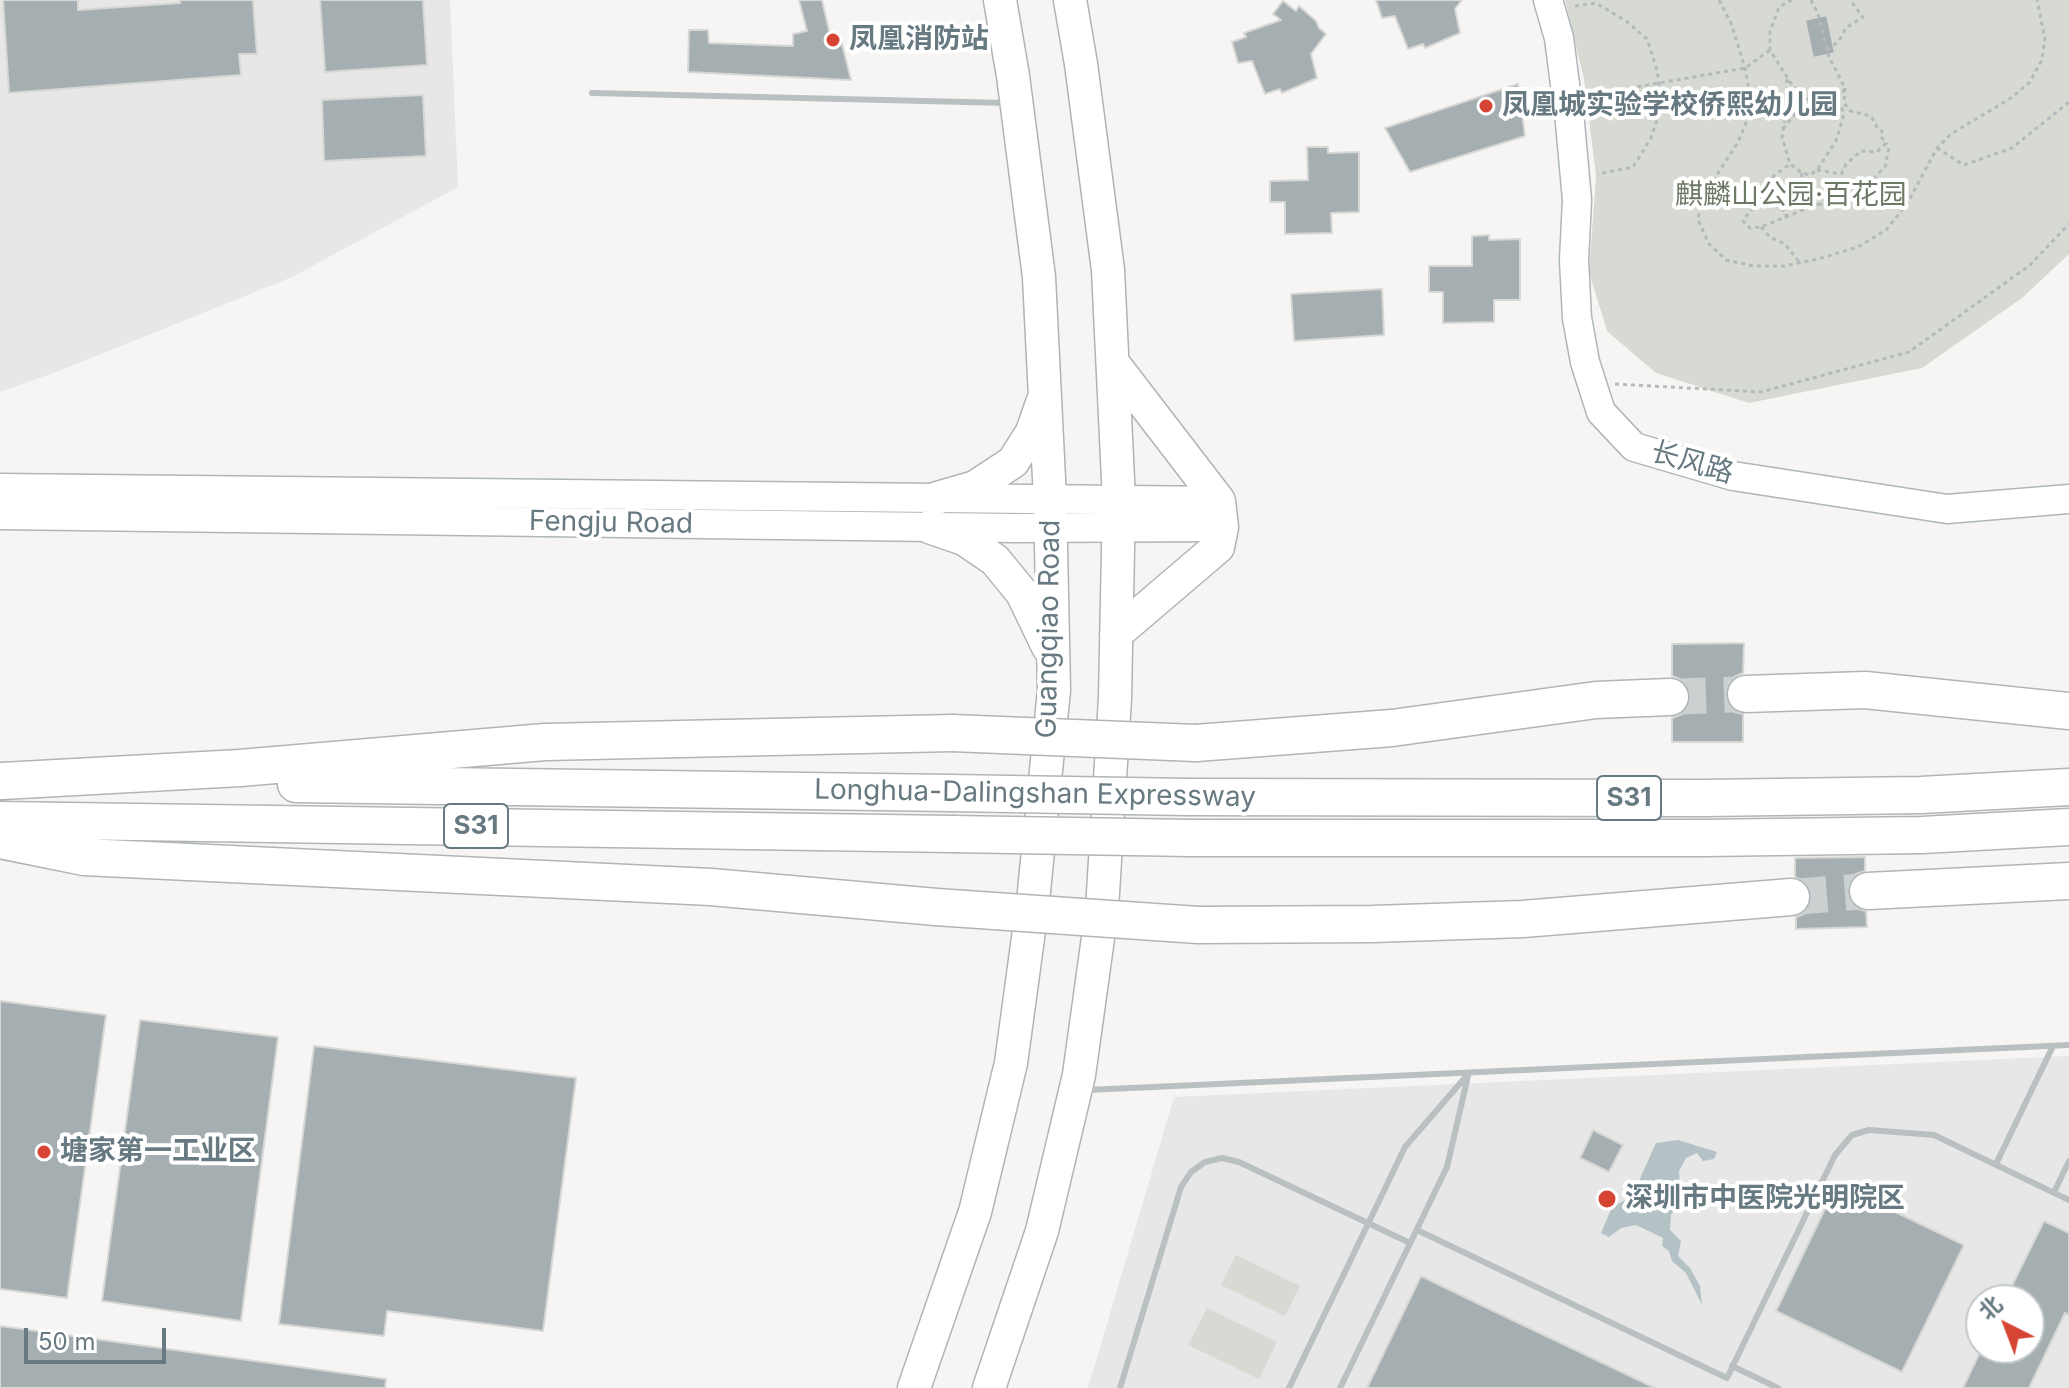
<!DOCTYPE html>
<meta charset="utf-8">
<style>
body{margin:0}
#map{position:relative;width:2069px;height:1388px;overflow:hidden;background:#f6f5f3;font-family:Inter,"Noto Sans SC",sans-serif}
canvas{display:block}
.north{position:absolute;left:1965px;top:1284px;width:80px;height:80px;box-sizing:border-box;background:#fff;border:2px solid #c2c9cd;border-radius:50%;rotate:318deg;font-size:22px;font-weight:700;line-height:32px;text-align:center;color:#677981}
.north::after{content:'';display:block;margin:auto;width:28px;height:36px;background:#d64533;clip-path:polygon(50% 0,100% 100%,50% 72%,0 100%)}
.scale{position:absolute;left:24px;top:1328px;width:142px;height:36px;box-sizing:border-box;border:4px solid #677981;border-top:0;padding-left:10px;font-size:24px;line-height:28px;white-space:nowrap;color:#677981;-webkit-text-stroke:6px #fff;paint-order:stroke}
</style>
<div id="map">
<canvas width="2069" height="1388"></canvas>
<div class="north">北</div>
<div class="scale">50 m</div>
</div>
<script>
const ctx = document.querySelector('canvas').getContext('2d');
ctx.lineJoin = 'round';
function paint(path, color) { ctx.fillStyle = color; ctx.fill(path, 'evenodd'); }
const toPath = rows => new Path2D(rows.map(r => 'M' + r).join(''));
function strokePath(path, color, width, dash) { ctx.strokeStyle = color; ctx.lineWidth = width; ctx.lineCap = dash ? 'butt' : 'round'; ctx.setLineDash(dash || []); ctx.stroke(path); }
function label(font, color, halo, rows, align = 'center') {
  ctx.font = font + ' Inter,"Noto Sans SC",sans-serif'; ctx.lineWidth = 8; ctx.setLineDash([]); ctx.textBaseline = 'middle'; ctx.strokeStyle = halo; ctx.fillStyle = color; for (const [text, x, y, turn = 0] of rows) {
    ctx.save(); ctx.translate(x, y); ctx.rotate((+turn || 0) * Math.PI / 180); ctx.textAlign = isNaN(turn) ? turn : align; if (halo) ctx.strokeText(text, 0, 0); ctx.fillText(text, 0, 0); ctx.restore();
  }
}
paint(toPath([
 [0,0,450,0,458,187,292,277,56,372,0,392],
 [2069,1056,2069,1388,1088,1388,1174,1097],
 [1981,1300,2029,1300,2029,1348,1981,1348]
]), '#e6e7e6');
paint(toPath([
 [1565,0,2069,0,2069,254,2022,298,1922,368,1749,403,1656,373,1607,331,1589,272,1596,176,1584,79],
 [1236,1255,1300,1286,1285,1316,1221,1285],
 [1207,1308,1277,1342,1259,1379,1188,1345]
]), '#d6dad2');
paint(toPath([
 [1678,1140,1717,1152,1714,1159,1703,1161,1697,1153,1686,1158,1679,1171,1680,1184,1689,1191,1682,1205,1671,1214,1670,1230,1681,1241,1678,1256,1690,1268,1700,1286,1702,1305,1686,1273,1672,1261,1669,1251,1662,1246,1663,1238,1636,1225,1621,1228,1609,1237,1601,1233,1612,1207,1627,1199,1635,1190,1656,1143]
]), '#b5c2c5');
const building = toPath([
 [3,0,78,0,78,10,180,3,180,0,253,0,257,54,239,54,241,75,9,93,3,0],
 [320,0,423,0,427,65,325,72,320,0],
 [799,0,822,0,830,35,840,36,851,80,688,72,689,30,708,30,709,43,793,46,793,34,807,31,799,0],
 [1376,0,1462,0,1455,9,1460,33,1425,48,1423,44,1408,49,1395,16,1382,18,1376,0],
 [1283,1,1296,11,1299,6,1316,21,1319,28,1326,34,1311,54,1317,78,1282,93,1280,89,1265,94,1252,61,1238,63,1232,42,1246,37,1244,33,1281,20,1273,14,1283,1],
 [1827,15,1835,53,1813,58,1805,20,1827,15],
 [1518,84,1525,136,1410,172,1385,128,1518,84],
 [423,95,426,156,324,161,322,100,423,95],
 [1307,147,1328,147,1328,153,1359,152,1359,212,1331,213,1332,233,1285,234,1285,202,1270,202,1270,181,1308,180,1307,147],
 [1489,235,1489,240,1520,239,1520,300,1494,300,1494,322,1443,323,1443,292,1429,292,1429,266,1472,266,1472,236,1489,235],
 [1382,289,1384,335,1294,341,1291,294,1382,289],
 [1744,643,1743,673,1734,677,1728,683,1725,694,1729,706,1735,712,1743,714,1743,742,1672,742,1672,718,1682,714,1688,707,1691,697,1687,685,1680,679,1672,676,1672,644,1744,643],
 [1865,857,1865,871,1856,874,1850,881,1847,891,1851,903,1858,909,1866,911,1867,927,1796,929,1796,917,1804,914,1810,907,1812,896,1808,884,1795,877,1795,858,1865,857],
 [0,1001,106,1015,67,1298,0,1289,0,1001],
 [140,1020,278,1037,241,1321,102,1301,140,1020],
 [314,1046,576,1078,543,1331,387,1311,384,1336,279,1324,314,1046],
 [1593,1130,1623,1145,1609,1172,1580,1158,1593,1130],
 [1837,1184,1964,1245,1902,1372,1776,1311,1837,1184],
 [2044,1221,2069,1233,2069,1315,2065,1313,2029,1388,1963,1388,1982,1348,2029,1348,2029,1300,2005,1300,2044,1221],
 [1421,1276,1485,1307,1655,1388,1367,1388,1421,1276],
 [0,1326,386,1379,385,1388,0,1388,0,1326]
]);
paint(building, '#a5aeb1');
strokePath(building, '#d7d7d5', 2);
strokePath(toPath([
 [1670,697,1746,694],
 [1791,897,1868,891]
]), '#cbd0d1', 36, [36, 18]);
const secondary = toPath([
 [1548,0,1559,38,1570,123,1577,200,1574,260,1577,318,1585,362,1601,412,1634,447,1733,476,1947,509,2069,499],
 [0,488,1219,501],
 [0,515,1013,528,1222,527]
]);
const primary = toPath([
 [1113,363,1219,501,1222,527,1218,547,1116,634],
 [937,498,975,487,1013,462,1032,432,1042,403],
 [929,527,964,539,995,560,1022,593,1048,647],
 [914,1388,975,1212,1011,1063,1033,901,1054,690,1050,499,1039,277,1013,76,1000,0],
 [989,1388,1042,1231,1079,1075,1102,909,1115,698,1119,500,1108,270,1081,64,1070,0]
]);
const highway = toPath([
 [1746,694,1865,690,2069,711],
 [1196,743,1392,728,1596,700,1670,697],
 [2,781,240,768,545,742,952,733],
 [296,784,950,793],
 [1188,797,1704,798,1921,795,2069,787],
 [0,820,952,834],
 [1191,838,1704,838,1922,835,2069,827],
 [0,840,84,857,711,887,936,907],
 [1868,891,2069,881],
 [1198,925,1373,924,1523,919,1791,897]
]);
strokePath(secondary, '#afb6b9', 31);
strokePath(primary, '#aeb4b7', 35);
strokePath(highway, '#b0b5b7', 39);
strokePath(toPath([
 [1719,0,1731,23,1745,68,1750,94,1749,116,1738,142,1702,198,1698,220,1709,244,1726,260,1754,266,1784,266,1818,259,1858,247,1886,230,1907,204,1937,148,1951,134,2011,98,2029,83,2042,60,2045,39,2037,0],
 [1792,0,1779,7,1770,32,1770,50,1792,85,1804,99,1827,100,1842,94,1845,88,1829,57,1818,14,1811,0],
 [1575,6,1596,3,1626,21,1647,39,1657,70,1662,105,1651,138,1633,167,1598,174],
 [1827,50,1839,41,1846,28,1863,17,1850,0],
 [1787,79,1788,99,1782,137,1790,164,1802,173,1810,175,1817,170,1836,141,1844,114,1841,106,1833,101],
 [1845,88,1844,103,1850,111,1871,116,1878,129,1882,131,1881,137,1886,143,1877,152,1861,151,1846,164,1837,184,1814,200,1818,204,1838,205,1860,191,1885,167,1889,148,1886,143],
 [1590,95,1745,68,1770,50],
 [1783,129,1798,110,1811,101],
 [1937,148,1964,165,2012,148,2069,102],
 [1817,170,1835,173,1838,178],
 [1802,173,1800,185,1762,203,1749,212,1743,221,1750,228,1761,227,1818,204],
 [1767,201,1786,212,1786,218],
 [1762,203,1758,193,1767,181,1790,164],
 [1761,227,1770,237,1785,244,1800,263],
 [1615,384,1761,392,1909,352,2030,265,2069,224]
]), '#b5b9bb', 3, [4, 4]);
strokePath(toPath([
 [592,93,1008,103],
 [1087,1090,2069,1045],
 [1996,1164,2053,1046],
 [2054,1192,2069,1161],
 [1417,1230,1727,1378,1835,1155,1852,1135,1869,1130,1934,1135,2069,1200],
 [1732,1366,1778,1388],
 [1120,1388,1181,1187,1191,1172,1205,1162,1222,1158,1239,1162,1410,1243],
 [1289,1388,1405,1147,1469,1073],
 [1340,1388,1447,1167,1468,1076]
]), '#bac0c2', 6);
strokePath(secondary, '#fff', 28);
strokePath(primary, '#fff', 32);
strokePath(highway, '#fff', 36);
const highwayBridge = toPath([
 [952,733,1196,743],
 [950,793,1188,797],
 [952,834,1191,838],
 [936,907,1198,925]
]);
strokePath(highwayBridge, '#b0b5b7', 39, []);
strokePath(highwayBridge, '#fff', 36);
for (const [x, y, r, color] of [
 [833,40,8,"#d64533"],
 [1486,106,8,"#d64533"],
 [44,1152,8,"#d64533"],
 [1607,1199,10,"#d64533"]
]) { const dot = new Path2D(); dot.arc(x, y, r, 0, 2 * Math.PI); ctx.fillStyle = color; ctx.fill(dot); strokePath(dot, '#fff', 3); }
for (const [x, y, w] of [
 [1629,798,64],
 [476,826,64]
]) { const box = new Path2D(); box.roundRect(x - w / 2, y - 22, w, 44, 6); ctx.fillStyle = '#fff'; ctx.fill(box); strokePath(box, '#677981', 2); }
label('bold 26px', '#677981', null, [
 ["S31",1629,798],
 ["S31",476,826]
]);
label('bold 28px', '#677981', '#fff', [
 ["凤凰消防站",849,40],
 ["凤凰城实验学校侨熙幼儿园",1502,106],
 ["塘家第一工业区",60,1152],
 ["深圳市中医院光明院区",1625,1199]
], 'left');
label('28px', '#6c7965', '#fff', [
 ["麒麟山公园·百花园",1791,196]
]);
label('28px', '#677981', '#fff', [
 ["长风路",1692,463,16],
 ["Fengju Road",611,523,1],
 ["Guangqiao Road",1049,629,-89],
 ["Longhua-Dalingshan Expressway",1035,794,1]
]);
</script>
